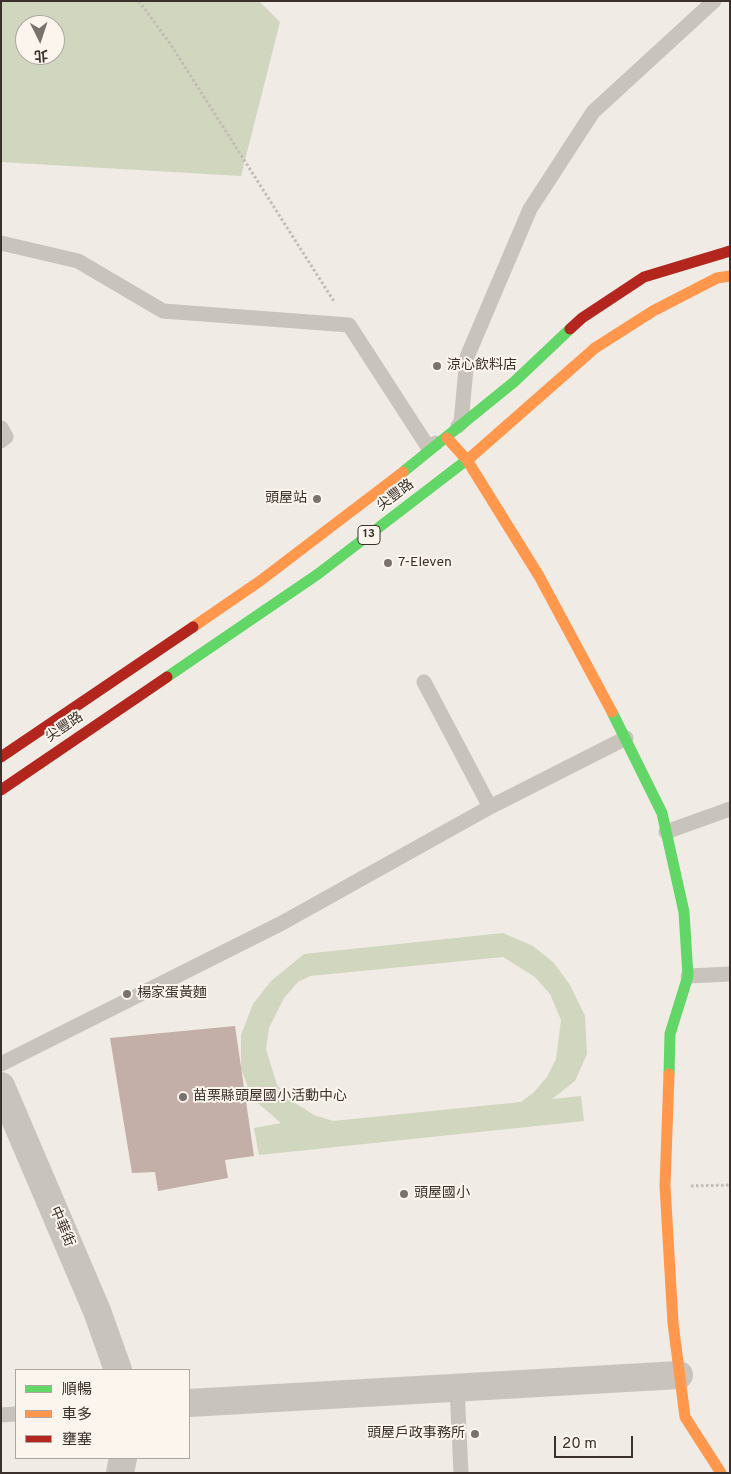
<!DOCTYPE html>
<meta charset="utf-8">
<style>
body{margin:0}
#map{position:relative;width:731px;height:1474px;overflow:hidden;background:#f0ebe5;font-family:Overpass,"Noto Sans TC",sans-serif}
canvas{display:block}
.frame{position:absolute;inset:0;border:2px solid #3b302b;pointer-events:none}
.legend{position:absolute;left:15px;top:1369px;width:175px;height:90px;box-sizing:border-box;background:#fbf5ee;border:1px solid #aea6a0;margin:0;padding:6px 9px;list-style:none;font-size:15px;color:#3b302b}
.legend li{display:flex;align-items:center;gap:10px;height:25px}
.legend b{width:25px;border:1px solid #aea6a0}
.north{position:absolute;left:15px;top:15px;width:50px;height:50px;box-sizing:border-box;background:#fbf5ee;border:1px solid #aea6a0;border-radius:50%;rotate:176deg;font-size:14px;font-weight:700;line-height:20px;text-align:center;color:#3b302b}
.north::after{content:'';display:block;margin:auto;width:18px;height:22px;background:#7a716c;clip-path:polygon(50% 0,100% 100%,50% 72%,0 100%)}
.scale{position:absolute;left:554px;top:1436px;width:79px;height:22px;box-sizing:border-box;border:2px solid #3b302b;border-top:0;padding-left:6px;font-size:15px;line-height:18px;white-space:nowrap;color:#3b302b;-webkit-text-stroke:4px #fbf5ee;paint-order:stroke}
</style>
<div id="map">
<canvas width="731" height="1474"></canvas>
<div class="frame"></div>
<ul class="legend">
<li><b style="height:6px;background:#63d668"></b>順暢</li>
<li><b style="height:6px;background:#ff974d"></b>車多</li>
<li><b style="height:6px;background:#b3261e"></b>壅塞</li>
</ul>
<div class="north">北</div>
<div class="scale">20 m</div>
</div>
<script>
const ctx = document.querySelector('canvas').getContext('2d');
ctx.lineJoin = 'round';
function paint(path, color) { ctx.fillStyle = color; ctx.fill(path, 'evenodd'); }
const toPath = rows => new Path2D(rows.map(r => 'M' + r).join(''));
function strokePath(path, color, width, dash) { ctx.strokeStyle = color; ctx.lineWidth = width; ctx.lineCap = dash ? 'butt' : 'round'; ctx.setLineDash(dash || []); ctx.stroke(path); }
function label(font, color, halo, rows, align = 'center') {
  ctx.font = font + ' Overpass,"Noto Sans TC",sans-serif'; ctx.lineWidth = 4; ctx.setLineDash([]); ctx.textBaseline = 'middle'; ctx.strokeStyle = halo; ctx.fillStyle = color; for (const [text, x, y, turn = 0] of rows) {
    ctx.save(); ctx.translate(x, y); ctx.rotate((+turn || 0) * Math.PI / 180); ctx.textAlign = isNaN(turn) ? turn : align; if (halo) ctx.strokeText(text, 0, 0); ctx.fillText(text, 0, 0); ctx.restore();
  }
}
paint(toPath([
 [1,1,259,1,280,22,241,176,1,162],
 [25,25,55,25,55,55,25,55],
 [503,933,533,946,554,963,570,985,585,1016,587,1054,575,1081,552,1099,581,1096,584,1121,259,1155,254,1128,281,1123,252,1098,241,1069,241,1035,253,1004,271,981,304,954],
 [503,957,535,977,550,994,561,1020,556,1059,547,1077,534,1092,521,1102,333,1121,314,1115,292,1101,277,1085,266,1049,269,1028,284,998,298,982,310,976]
]), '#d1d6bf');
paint(toPath([
 [235,1026,254,1156,225,1160,228,1178,158,1191,155,1172,132,1173,110,1038]
]), '#c3afa7');
strokePath(toPath([
 [139,1,171,45,335,303],
 [691,1186,730,1185]
]), '#c2bbb6', 3, [2.5, 2.5]);
strokePath(toPath([
 [1,243,78,261,163,311,349,325,428,447,436,443],
 [458,426,461,423,467,357,530,209,593,112,714,1],
 [1,428,6,437,1,441],
 [424,682,490,807],
 [666,832,730,809],
 [688,976,730,974],
 [1,1064,282,923,490,807,626,738],
 [457,1388,461,1473],
 [1,1415,16,1414]
]), '#c9c3be', 15);
strokePath(toPath([
 [1,1086,97,1311,118,1370],
 [189,1403,679,1375],
 [120,1473,123,1458]
]), '#c9c3be', 28);
strokePath(toPath([
 [403,472,514,382,570,329],
 [167,677,318,574,472,456],
 [612,712,662,813,684,912,688,976,670,1034,669,1074]
]), '#63d668', 11);
strokePath(toPath([
 [447,438,467,460,539,576,612,712],
 [472,456,595,348,653,311,717,278,730,276],
 [193,627,260,581,403,472],
 [669,1074,665,1186,673,1323,685,1417,721,1473]
]), '#ff974d', 11);
strokePath(toPath([
 [570,329,582,318,644,277,730,251],
 [1,757,193,627],
 [1,790,167,677]
]), '#b3261e', 11);
for (const [x, y, r, color] of [
 [437,366,5,"#7a716c"],
 [317,499,5,"#7a716c"],
 [388,563,5,"#7a716c"],
 [127,994,5,"#7a716c"],
 [183,1097,5,"#7a716c"],
 [404,1194,5,"#7a716c"],
 [475,1434,5,"#7a716c"]
]) { const dot = new Path2D(); dot.arc(x, y, r, 0, 2 * Math.PI); ctx.fillStyle = color; ctx.fill(dot); strokePath(dot, '#fbf5ee', 2); }
for (const [x, y, w] of [
 [369,535,22]
]) { const box = new Path2D(); box.roundRect(x - w / 2, y - 9.5, w, 19, 4); ctx.fillStyle = '#fbf5ee'; ctx.fill(box); strokePath(box, '#3b302b', 1); }
label('bold 12px', '#3b302b', null, [
 ["13",369,535]
]);
label('14px', '#3b302b', '#fbf5ee', [
 ["涼心飲料店",447,366],
 ["頭屋站",307,499,"right"],
 ["7-Eleven",398,563],
 ["楊家蛋黃麵",137,994],
 ["苗栗縣頭屋國小活動中心",193,1097],
 ["頭屋國小",414,1194],
 ["頭屋戶政事務所",465,1434,"right"]
], 'left');
label('14px', '#3b302b', '#fbf5ee', [
 ["尖豐路",396,496,-37],
 ["尖豐路",65,728,-34],
 ["中華街",61,1227,67]
]);
</script>
